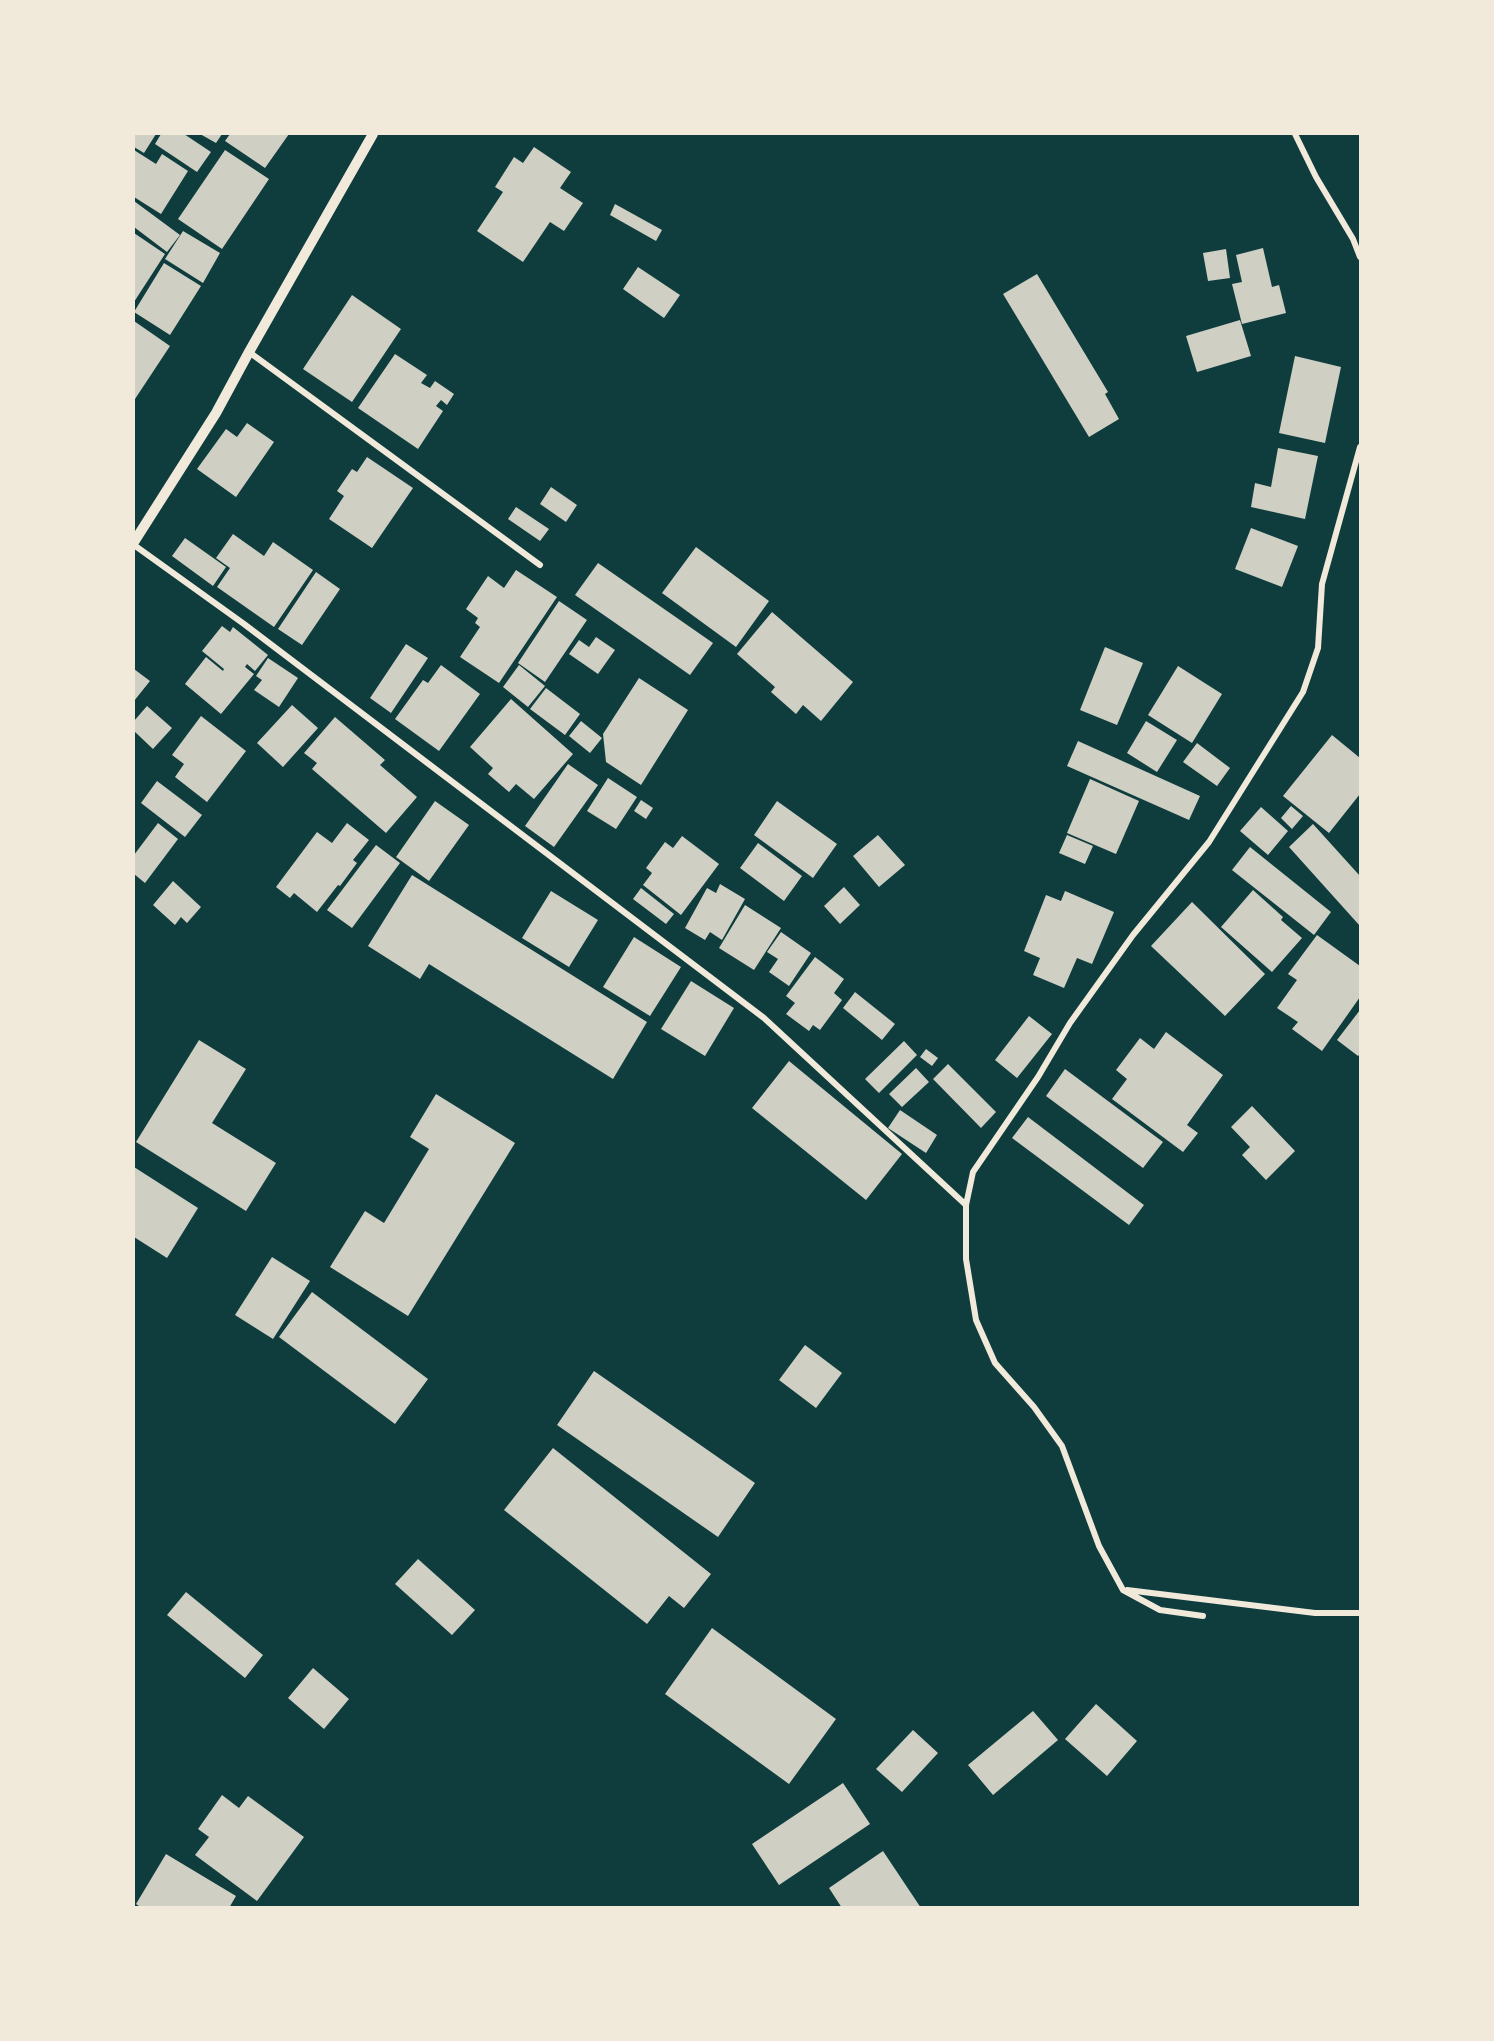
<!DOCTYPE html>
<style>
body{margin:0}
#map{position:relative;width:1494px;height:2041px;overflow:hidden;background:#0f3d3e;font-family:Ubuntu,sans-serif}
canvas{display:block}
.frame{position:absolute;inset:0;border:135px solid #f1e9da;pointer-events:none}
</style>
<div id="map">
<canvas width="1494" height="2041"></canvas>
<div class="frame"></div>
</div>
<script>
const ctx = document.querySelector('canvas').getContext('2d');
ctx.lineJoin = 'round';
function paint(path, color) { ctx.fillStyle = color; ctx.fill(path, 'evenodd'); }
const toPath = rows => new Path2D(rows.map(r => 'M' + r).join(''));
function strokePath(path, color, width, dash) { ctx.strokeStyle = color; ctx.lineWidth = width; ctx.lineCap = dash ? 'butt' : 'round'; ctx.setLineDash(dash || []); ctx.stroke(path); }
paint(toPath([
 [134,134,156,134,144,153,134,147],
 [161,134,184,134,211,152,197,172,155,144],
 [200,134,222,134,216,143],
 [230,134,289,134,265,168,225,141],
 [534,147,571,172,560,188,583,203,564,231,550,222,523,262,477,231,503,192,495,187,514,157,523,163],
 [134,150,156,164,162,154,188,171,161,214,134,197],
 [225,150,269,179,222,249,178,219],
 [134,201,180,235,167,252,134,227],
 [615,204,662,230,656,241,610,215],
 [183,231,220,253,203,283,165,259],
 [134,233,165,254,134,302],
 [1263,248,1272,287,1279,285,1286,313,1242,324,1232,284,1242,282,1236,255],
 [1226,249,1230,278,1208,281,1203,253],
 [164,263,201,286,170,335,134,312],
 [638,267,680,295,664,318,623,289],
 [1037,274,1108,392,1105,394,1119,419,1089,437,1003,294],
 [352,295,401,329,352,402,303,369],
 [1240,320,1251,356,1197,372,1186,336],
 [134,321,170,346,135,399,134,398],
 [395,354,427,375,421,383,430,388,435,381,454,394,447,405,441,400,436,406,443,411,418,449,358,408],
 [1295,356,1341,367,1325,443,1279,433],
 [247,423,274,442,236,497,197,469,226,429,237,437],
 [1278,448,1318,456,1305,519,1251,507,1255,483,1271,487],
 [367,457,413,488,372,548,329,519,344,496,337,491,352,469,357,472],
 [551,487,577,505,566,522,540,504],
 [516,507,549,529,540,541,508,519],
 [1251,528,1298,546,1282,587,1235,569],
 [233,534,264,556,273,542,313,570,274,627,217,587,230,568,216,558],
 [185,538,226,567,213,586,172,556],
 [696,547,769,601,736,647,662,593],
 [598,563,713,643,690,675,575,595],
 [516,570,557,597,499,683,460,657,480,627,475,623,478,618,466,609,488,576,504,588],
 [316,572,340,589,302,645,278,629],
 [559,601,587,620,545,682,518,663],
 [772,612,853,682,821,721,803,705,796,714,771,692,775,687,737,654],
 [222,626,230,632,233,627,268,655,255,671,247,664,245,667,254,674,221,714,185,684,206,657,223,671,224,669,202,651],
 [596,637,615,650,598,674,569,654,579,640,589,647],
 [406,644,428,658,391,713,370,698],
 [1105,647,1143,663,1117,725,1080,710],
 [268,658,298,678,279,707,254,690,262,680,256,676],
 [441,665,480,694,439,751,395,719,423,680,428,683],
 [519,665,545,686,528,707,503,687],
 [1178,666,1222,694,1192,743,1148,715],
 [134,669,150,681,134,701],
 [639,678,688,710,641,785,606,762,603,734],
 [546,688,580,714,565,735,530,709],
 [511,699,573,754,534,799,516,784,509,792,488,774,493,768,470,747],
 [292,705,318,728,283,767,257,743],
 [147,706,172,728,153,749,134,731,134,721],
 [201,716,246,751,207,802,175,777,184,764,172,755],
 [335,717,385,760,380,765,417,797,386,833,312,769,317,763,304,753],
 [581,721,602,738,590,753,569,736],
 [1146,721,1177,740,1157,772,1127,753],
 [1332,735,1360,758,1360,794,1329,833,1283,796],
 [1078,741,1200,796,1189,820,1067,766],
 [1197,743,1230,768,1217,786,1183,762],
 [568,764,598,785,554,847,525,826],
 [608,778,637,797,616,829,587,811],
 [1090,779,1139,801,1116,854,1067,833],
 [157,781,202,815,185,837,141,803],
 [641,800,653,808,646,819,634,811],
 [435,801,469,825,429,881,396,857],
 [777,801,837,844,813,878,754,835],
 [1291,806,1303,816,1292,829,1281,818],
 [1261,807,1288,831,1268,855,1240,831],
 [158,823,178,839,145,883,134,874,134,855],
 [347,823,369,840,353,860,357,863,340,886,338,885,317,912,294,893,290,898,276,887,317,832,332,843],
 [1313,824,1360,876,1360,926,1289,847],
 [878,835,905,865,879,887,853,856],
 [1067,835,1093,846,1085,864,1059,853],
 [682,836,719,864,681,915,643,885,652,873,646,868,665,842,673,848],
 [758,843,802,876,784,901,740,868],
 [376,845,400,863,352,928,327,910],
 [1250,847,1331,912,1314,935,1232,870],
 [412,875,647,1022,613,1079,429,964,420,979,368,946],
 [173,881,201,907,187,923,181,917,175,925,153,905],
 [720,884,745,899,722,940,710,932,705,940,685,928,707,888,716,893],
 [844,887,860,905,840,924,824,906],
 [641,888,674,914,666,924,633,899],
 [1253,890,1283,917,1281,920,1302,938,1272,972,1221,927],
 [551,891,598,920,569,967,522,938],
 [1065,891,1114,912,1092,964,1077,958,1064,988,1033,975,1040,958,1024,951,1046,895,1061,901],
 [1192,902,1265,974,1225,1016,1151,946],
 [745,905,781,928,754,970,719,948],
 [781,932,811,953,789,986,769,972,778,959,767,952],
 [1317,935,1360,966,1360,997,1322,1051,1292,1029,1298,1022,1277,1008,1297,980,1288,974],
 [634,937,681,967,650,1016,603,987],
 [815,957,844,979,834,993,842,1000,820,1030,813,1025,809,1031,786,1014,795,1003,786,996],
 [691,981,734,1008,705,1056,661,1029],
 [855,992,895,1024,882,1040,843,1008],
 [1360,1010,1360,1054,1358,1056,1337,1040],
 [1029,1016,1052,1034,1017,1078,995,1060],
 [1166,1032,1223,1075,1187,1125,1198,1133,1183,1152,1112,1099,1127,1079,1116,1070,1140,1038,1154,1049],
 [199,1040,246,1069,212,1123,276,1163,246,1211,136,1142],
 [904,1041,917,1055,879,1093,865,1079],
 [926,1049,938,1058,932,1066,920,1057],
 [789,1061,902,1154,866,1200,752,1108],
 [948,1064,996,1112,981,1128,933,1079],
 [916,1068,929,1082,902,1107,889,1094],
 [1065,1069,1163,1142,1143,1168,1046,1096],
 [436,1094,515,1143,408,1316,330,1267,365,1211,384,1223,429,1149,410,1137],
 [1252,1106,1295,1151,1266,1180,1242,1155,1250,1147,1231,1127],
 [900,1110,937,1135,926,1153,888,1128],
 [1028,1117,1144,1205,1129,1225,1012,1138],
 [134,1167,198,1208,167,1258,134,1237],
 [272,1257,310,1281,273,1339,235,1315],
 [312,1292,428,1379,395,1424,279,1337],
 [805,1345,842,1373,816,1408,779,1380],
 [594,1371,755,1483,718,1537,557,1425],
 [553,1448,711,1574,684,1608,669,1596,647,1624,504,1510],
 [418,1559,475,1610,452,1635,395,1584],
 [186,1592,263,1655,245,1678,167,1615],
 [712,1628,836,1719,789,1784,665,1694],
 [313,1668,349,1699,324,1729,288,1698],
 [1096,1704,1137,1741,1107,1776,1065,1739],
 [1033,1711,1058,1740,993,1795,968,1765],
 [913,1730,938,1753,902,1792,876,1769],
 [843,1783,870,1824,779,1885,752,1844],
 [222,1795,239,1808,248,1796,304,1837,257,1901,195,1855,209,1837,198,1829],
 [883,1851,921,1908,842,1908,829,1888],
 [166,1854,236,1896,229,1908,142,1908,136,1904]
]), '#cfcfc3');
strokePath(toPath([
 [1295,134,1316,177,1353,239,1360,257],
 [249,352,540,565],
 [134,545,244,624,764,1018,966,1205],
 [1127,1590,1315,1613,1360,1613],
 [1203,1616,1160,1610,1123,1590,1099,1546,1062,1446,1034,1407,995,1363,976,1320,966,1259,966,1205,973,1172,1038,1077,1070,1023,1133,935,1209,842,1303,692,1318,648,1322,584,1360,447]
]), '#f1e9da', 6);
strokePath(toPath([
 [134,542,216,413,249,352,373,134]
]), '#f1e9da', 10);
</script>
